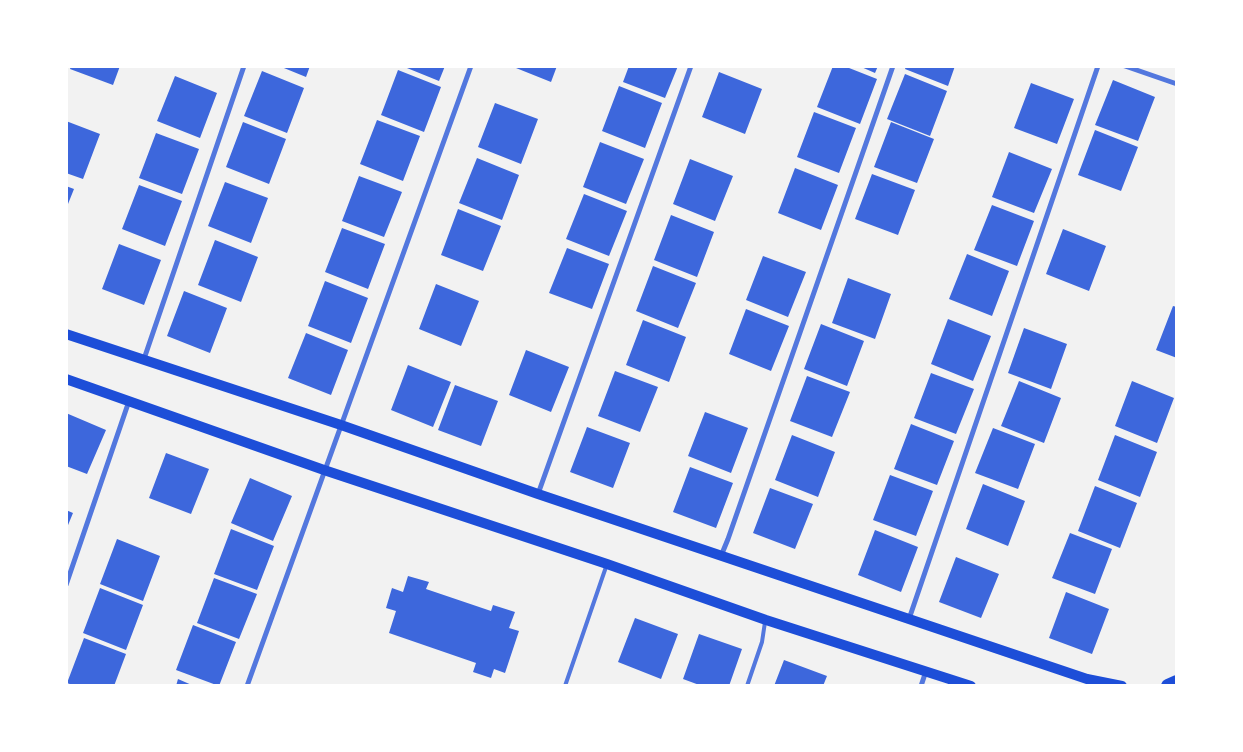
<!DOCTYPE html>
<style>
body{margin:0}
#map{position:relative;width:1243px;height:752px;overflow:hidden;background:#f2f2f2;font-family:"IBM Plex Sans",sans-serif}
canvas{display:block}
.frame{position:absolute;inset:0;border:68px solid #fff;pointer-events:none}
</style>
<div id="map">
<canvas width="1243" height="752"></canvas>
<div class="frame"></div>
</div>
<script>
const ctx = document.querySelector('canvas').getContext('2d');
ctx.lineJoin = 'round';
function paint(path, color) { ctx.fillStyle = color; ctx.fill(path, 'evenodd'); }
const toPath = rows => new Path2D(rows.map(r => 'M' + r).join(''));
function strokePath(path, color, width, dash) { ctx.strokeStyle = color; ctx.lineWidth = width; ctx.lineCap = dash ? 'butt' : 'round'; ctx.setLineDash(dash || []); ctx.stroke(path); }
paint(toPath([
 [71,66,120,66,113,85,70,69],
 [279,66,310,66,306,77],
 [402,66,445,66,439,81],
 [511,66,557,66,551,82],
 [629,66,678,66,665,98,623,82],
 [833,66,844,66,877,79,860,124,817,107],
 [859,66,878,66,875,73],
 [906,66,955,66,948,86,905,69],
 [398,70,441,87,424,132,381,115],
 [262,71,304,88,287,133,244,116],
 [719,72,762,89,745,134,702,117],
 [905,74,947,91,930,136,887,119],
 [175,76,217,93,200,138,157,121],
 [1113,80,1155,97,1138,141,1095,125],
 [1031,83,1074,99,1057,144,1014,128],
 [619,86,662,103,645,148,602,131],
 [495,103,538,119,521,164,478,147],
 [814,112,856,128,839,173,797,157],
 [377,120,420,136,403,181,360,164],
 [66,121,100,134,83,179,66,173],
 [243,122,286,139,269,184,226,167],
 [891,122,934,139,917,183,874,167],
 [1095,130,1138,147,1121,191,1078,175],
 [156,133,199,149,182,194,139,178],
 [600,142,644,159,626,204,583,187],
 [1009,152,1052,169,1034,213,992,197],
 [477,158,519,175,502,220,459,203],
 [690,159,733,176,715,221,673,204],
 [795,168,838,185,821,230,778,213],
 [872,174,915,190,898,235,855,219],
 [359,176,402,192,384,237,342,221],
 [225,182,268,198,251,243,208,226],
 [139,185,182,201,165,246,122,229],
 [66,186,74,189,66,209],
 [584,194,627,211,609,256,566,239],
 [992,205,1034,221,1017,266,974,250],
 [458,209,501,226,483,271,441,255],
 [671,215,714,232,697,277,654,260],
 [342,228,385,244,368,289,325,272],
 [1063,229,1106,246,1089,291,1046,274],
 [215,240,258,257,241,302,198,285],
 [119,244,161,260,144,305,102,289],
 [567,248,609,264,592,309,549,293],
 [967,254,1009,271,992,316,949,299],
 [763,256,806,272,788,317,746,300],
 [653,266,696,283,678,328,636,311],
 [848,278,891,294,875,339,832,323],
 [325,281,368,298,351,343,308,326],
 [436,284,479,301,461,346,419,329],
 [184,291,227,308,210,353,167,336],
 [1173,306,1177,307,1177,358,1156,350],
 [746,309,789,326,771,371,729,354],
 [948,319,991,336,973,381,931,364],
 [643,320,686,337,669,382,626,365],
 [821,324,864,341,847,386,804,369],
 [1024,328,1067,344,1051,389,1008,373],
 [306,333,348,350,331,395,288,378],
 [526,350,569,367,551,412,509,395],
 [408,365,451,382,433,427,391,410],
 [615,371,658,387,640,432,598,416],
 [931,373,974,389,956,434,914,418],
 [807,376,850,392,832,437,790,421],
 [1019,381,1061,398,1044,443,1001,426],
 [1132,381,1174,398,1157,443,1115,426],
 [455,385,498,401,481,446,438,430],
 [705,412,748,428,731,473,688,456],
 [66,413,106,430,87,474,66,466],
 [911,424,954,441,937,485,894,469],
 [587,427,630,443,613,488,570,472],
 [993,428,1035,444,1018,489,975,473],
 [792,435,835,452,818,497,775,480],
 [1115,435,1157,452,1140,497,1098,480],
 [166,453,209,469,191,514,149,498],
 [690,467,733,483,716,528,673,512],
 [890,475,933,491,916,536,873,520],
 [250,478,292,496,273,541,231,523],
 [983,484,1025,501,1008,546,966,529],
 [1095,486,1137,503,1120,548,1078,531],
 [770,488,813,504,795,549,753,533],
 [66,510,73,513,66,530],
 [231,529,274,546,257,590,214,574],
 [875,530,918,547,901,592,858,575],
 [1070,533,1112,549,1095,594,1052,578],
 [117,539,160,556,143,601,100,584],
 [956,557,999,574,981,618,939,602],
 [408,576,429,582,426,589,491,611,493,605,515,612,509,628,519,631,505,673,494,669,491,678,473,672,476,663,389,633,396,611,386,608,392,588,403,592],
 [214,578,257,594,239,639,197,623],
 [100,588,143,605,126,650,83,633],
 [1066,592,1109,609,1092,654,1049,638],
 [635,618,678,634,661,679,618,662],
 [193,625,236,642,219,686,176,670],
 [699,634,742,649,729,686,702,686,683,679],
 [84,638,126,654,114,686,75,686,67,683],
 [784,660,827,676,823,686,774,686],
 [178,679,194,686,176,686]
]), '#3d67dc');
strokePath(toPath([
 [565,686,607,564],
 [747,686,762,642,765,622]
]), '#5277de', 4);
strokePath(toPath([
 [1125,66,1177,84],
 [144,359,244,66],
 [538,494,691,66],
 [721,556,728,539,893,66],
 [66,585,129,401],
 [909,619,1098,66],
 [247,686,471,66],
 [921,686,926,671]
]), '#5277de', 5);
strokePath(toPath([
 [66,334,341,425,538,494,1087,679,1122,686],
 [66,379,324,470,607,564,766,620,971,686]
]), '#1d4ed8', 10);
strokePath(toPath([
 [1168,686,1177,682]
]), '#1d4ed8', 14);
</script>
